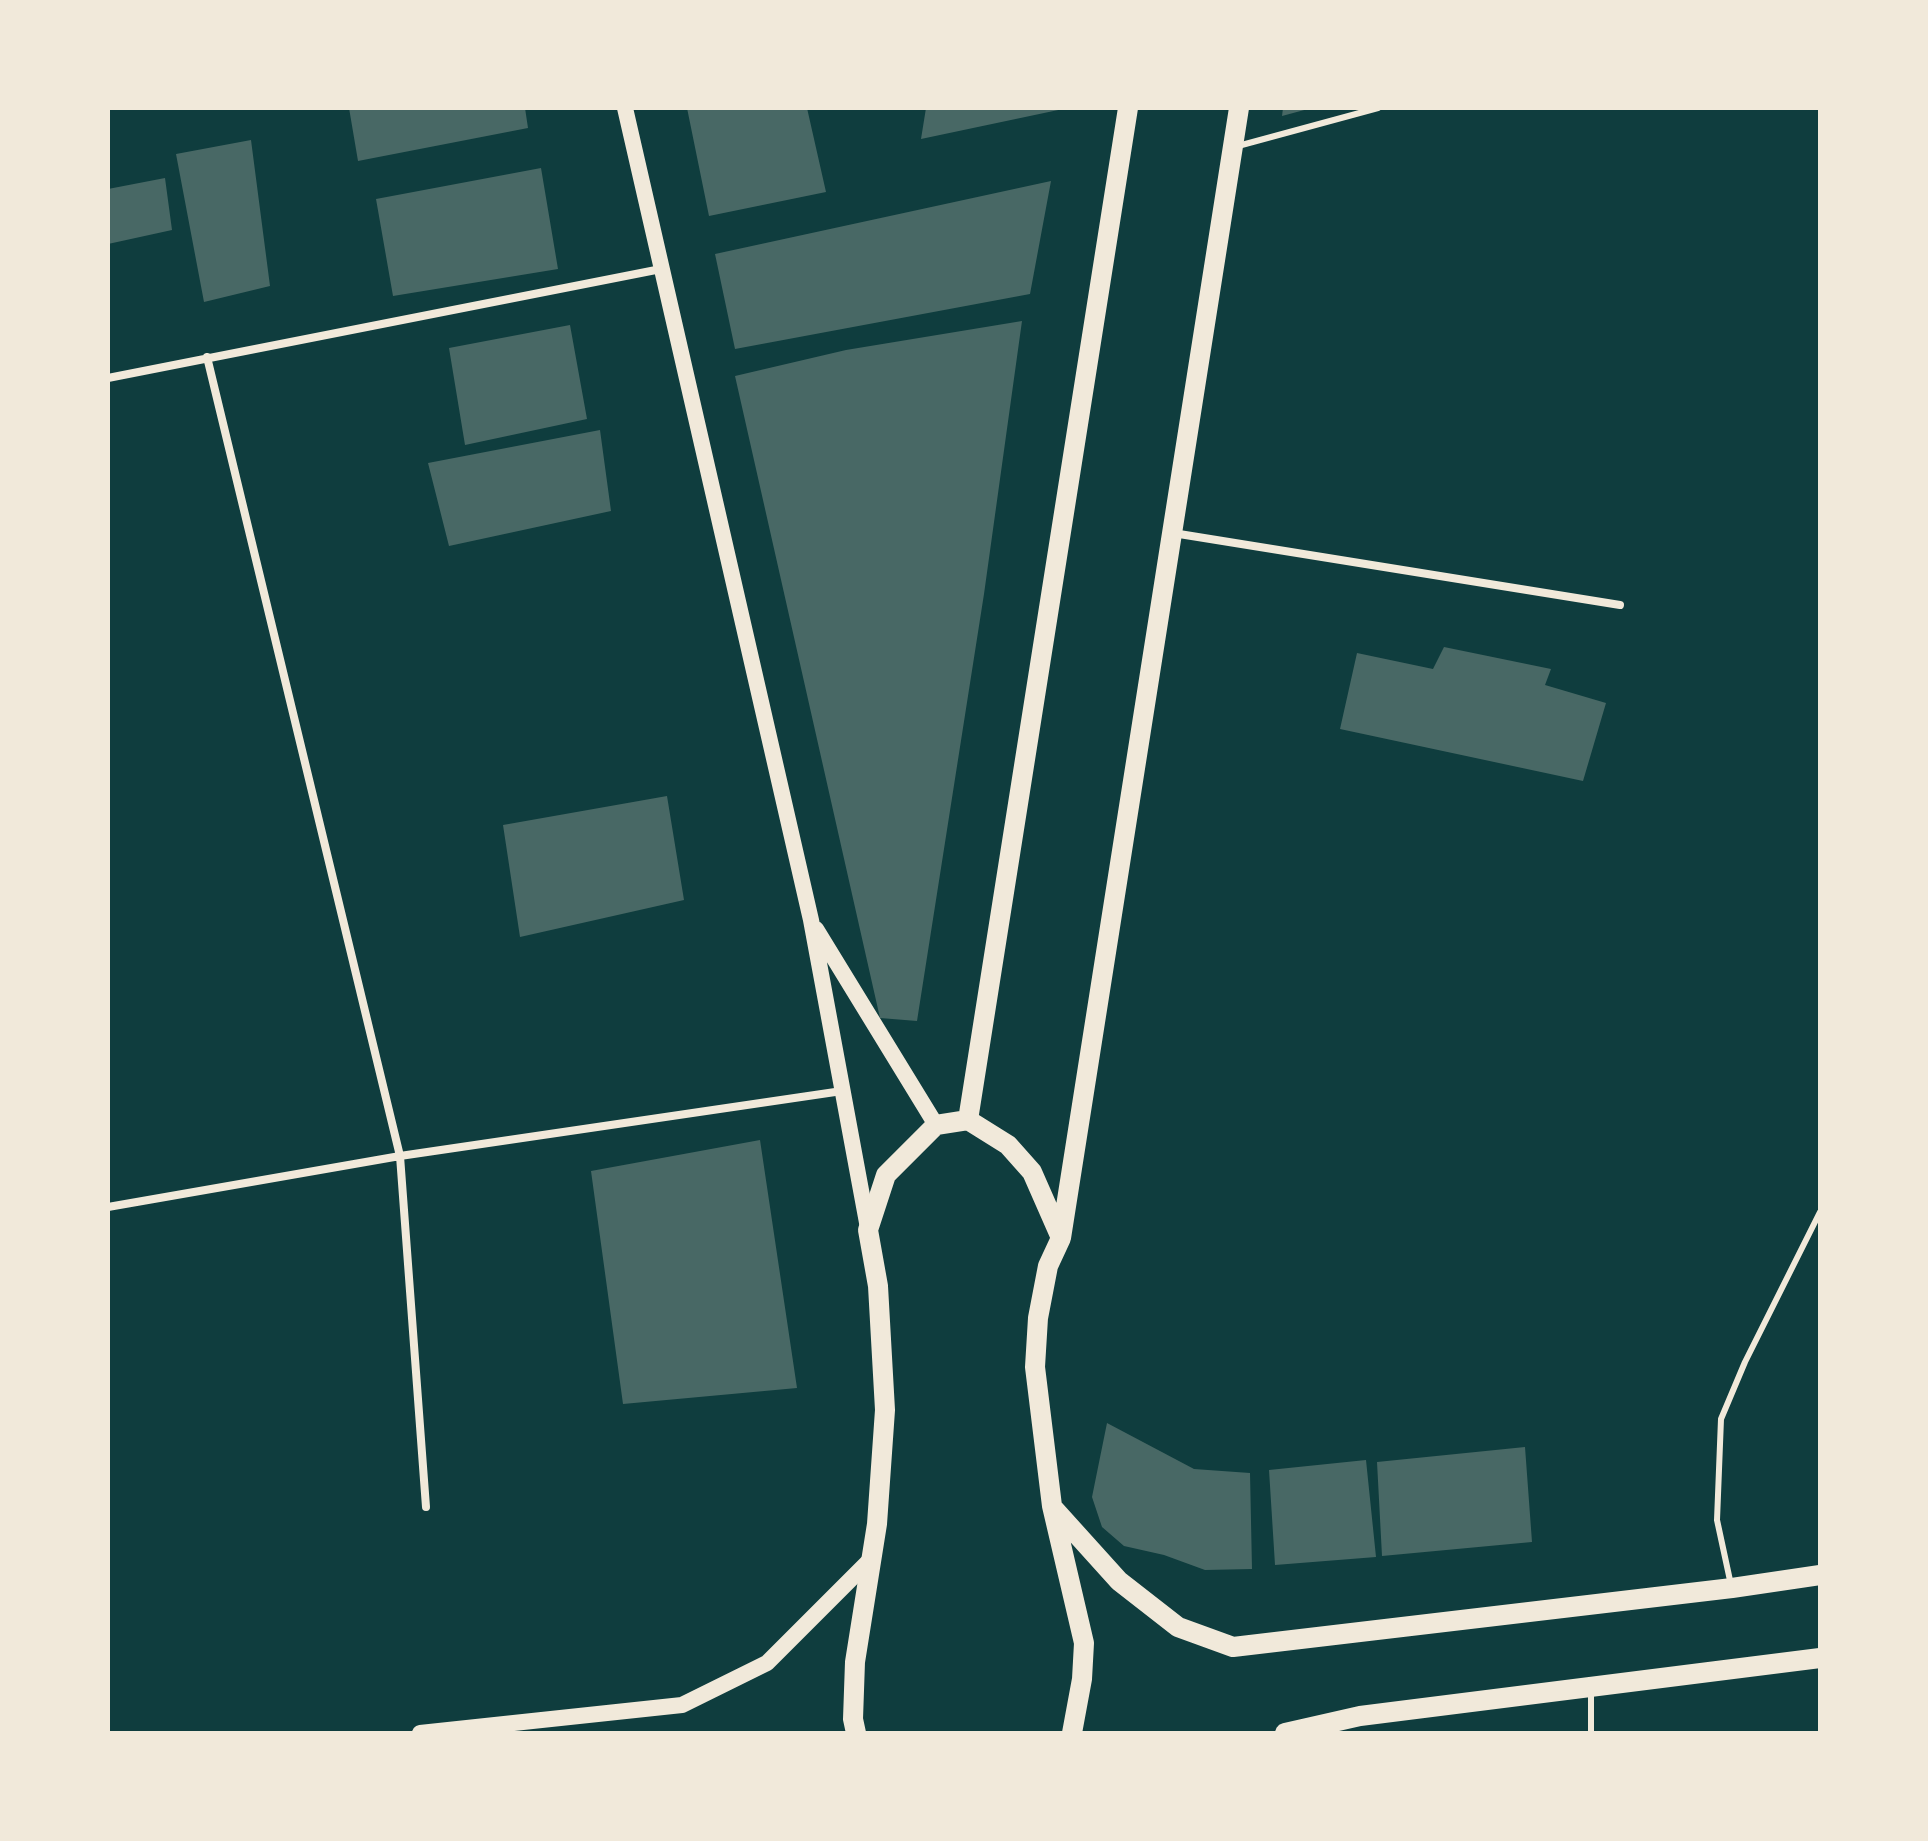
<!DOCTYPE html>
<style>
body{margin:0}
#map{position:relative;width:1928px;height:1841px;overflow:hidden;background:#0f3d3e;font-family:"Public Sans",sans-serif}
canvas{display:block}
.frame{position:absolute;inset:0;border:110px solid #f1e9da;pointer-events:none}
</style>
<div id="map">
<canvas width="1928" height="1841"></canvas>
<div class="frame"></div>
</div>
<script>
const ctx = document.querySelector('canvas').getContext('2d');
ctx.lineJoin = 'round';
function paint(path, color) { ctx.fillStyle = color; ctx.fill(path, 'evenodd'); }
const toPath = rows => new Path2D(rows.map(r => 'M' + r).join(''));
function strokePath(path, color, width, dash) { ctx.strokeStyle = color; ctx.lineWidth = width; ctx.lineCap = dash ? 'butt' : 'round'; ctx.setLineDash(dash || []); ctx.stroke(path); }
paint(toPath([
 [349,108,525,108,528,128,358,161],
 [687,108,807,108,826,192,709,216],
 [926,108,1062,108,1063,109,921,139],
 [1283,108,1308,108,1308,109,1282,116],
 [251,140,270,286,204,302,176,154],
 [541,168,558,269,393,296,376,199],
 [165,178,172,230,108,244,108,189],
 [1051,181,1030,294,735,349,715,254],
 [1022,321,984,594,917,1021,880,1018,735,376,846,350],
 [570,325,587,419,465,445,449,348],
 [600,430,611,511,449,546,428,463],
 [1444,647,1551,669,1545,685,1606,703,1583,781,1340,729,1357,653,1433,669],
 [667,796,684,900,520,937,503,825],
 [760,1140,797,1388,623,1404,591,1171],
 [1107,1423,1194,1469,1250,1473,1252,1569,1205,1570,1164,1555,1124,1546,1102,1527,1092,1497],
 [1525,1447,1532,1542,1382,1556,1377,1462],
 [1366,1460,1376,1557,1275,1565,1269,1470]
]), '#486865');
strokePath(toPath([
 [1238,146,1378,108],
 [1731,1585,1717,1520,1721,1419,1745,1362,1820,1212],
 [1591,1693,1591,1733]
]), '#f1e9da', 6);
strokePath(toPath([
 [207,357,400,1156,426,1507],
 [108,378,661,269],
 [1173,533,1620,605],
 [108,1207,400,1156,842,1091]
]), '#f1e9da', 8);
strokePath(toPath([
 [625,108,811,920,868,1228],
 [816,929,936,1125],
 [420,1733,682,1705,767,1663,871,1559]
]), '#f1e9da', 16);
strokePath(toPath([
 [968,1120,1128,108],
 [1061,1238,1239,108],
 [1054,1509,1119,1581,1178,1627,1233,1647,1732,1588,1820,1575],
 [856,1733,853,1719,855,1662,877,1524,885,1410,878,1286,868,1230,886,1175,936,1125,968,1120,1008,1145,1032,1172,1061,1238,1048,1266,1038,1318,1035,1367,1052,1506,1084,1643,1082,1679,1072,1733],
 [1285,1733,1360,1716,1820,1658]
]), '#f1e9da', 20);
</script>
